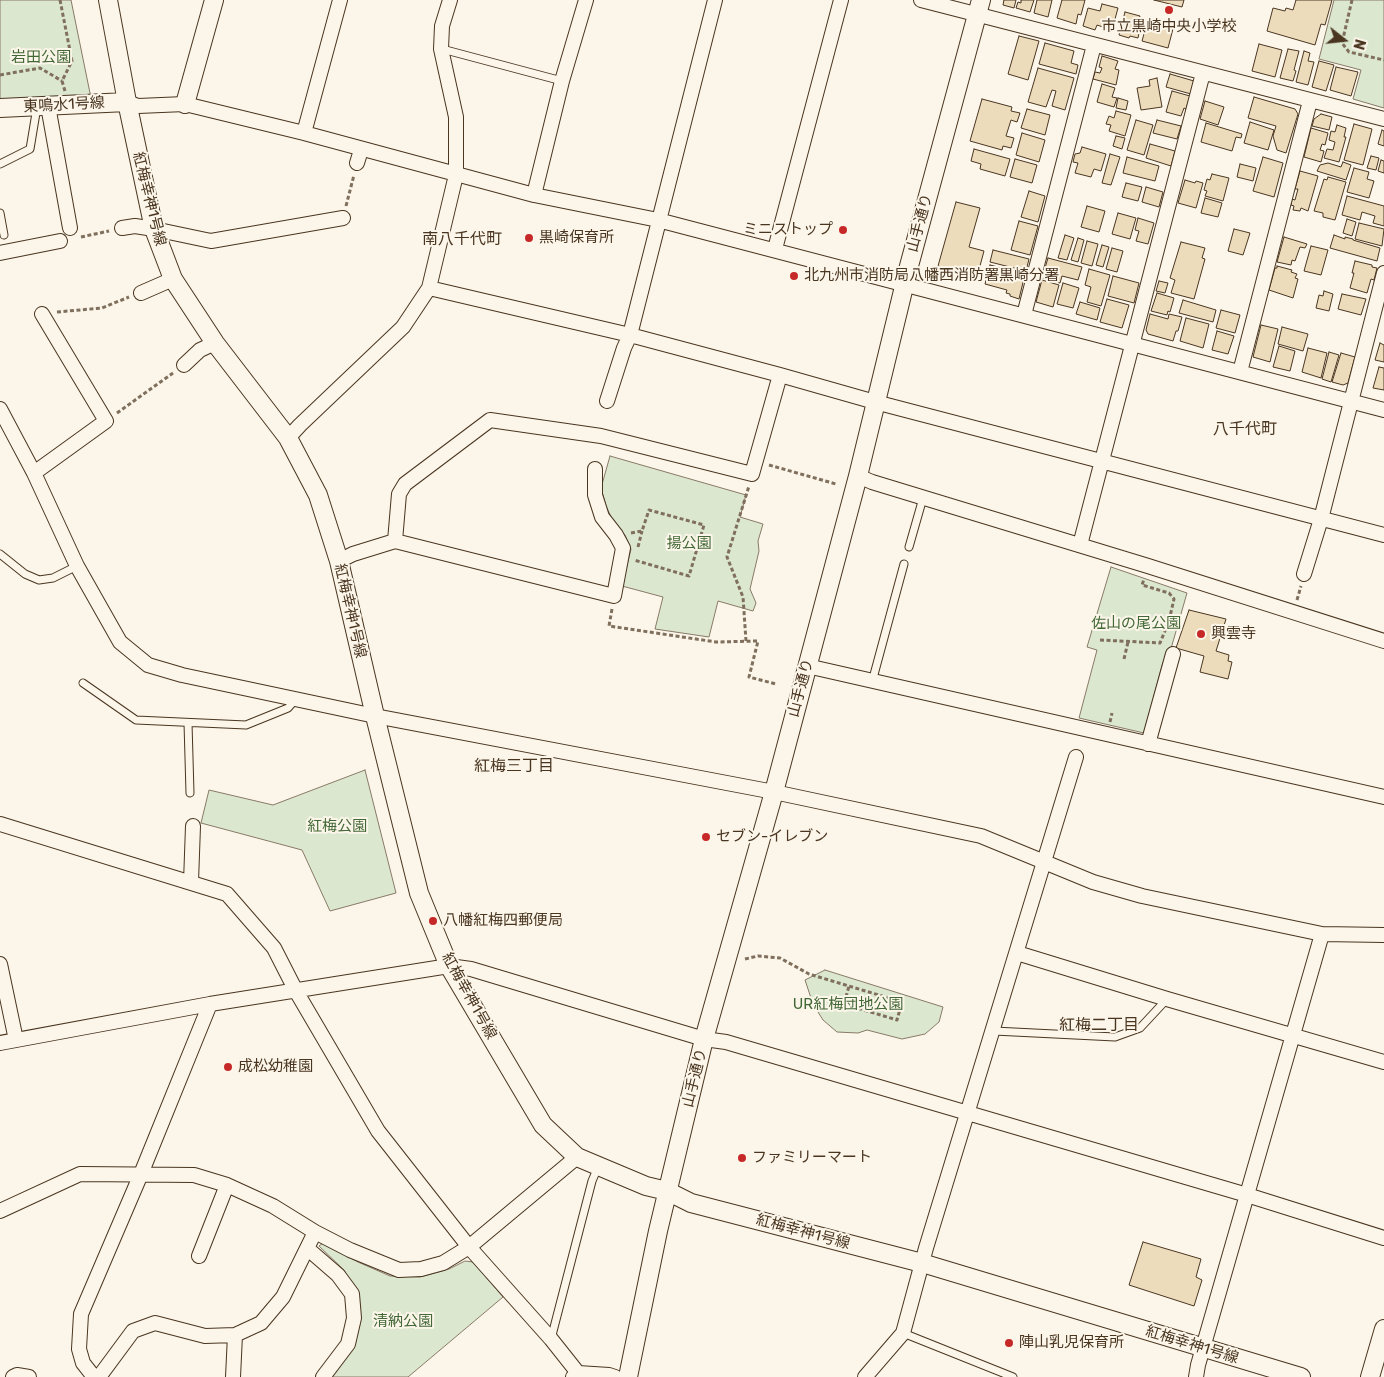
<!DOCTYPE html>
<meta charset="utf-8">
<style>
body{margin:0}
#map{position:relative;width:1384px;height:1377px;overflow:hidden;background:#fbf6e9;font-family:Rubik,sans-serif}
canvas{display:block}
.north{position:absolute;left:1319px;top:15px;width:50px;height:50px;-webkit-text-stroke:4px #fbf6e9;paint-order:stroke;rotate:106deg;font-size:14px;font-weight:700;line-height:20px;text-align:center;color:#4a3520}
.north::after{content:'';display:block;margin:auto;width:18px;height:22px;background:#4a3520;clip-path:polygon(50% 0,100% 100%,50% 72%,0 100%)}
</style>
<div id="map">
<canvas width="1384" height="1377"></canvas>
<div class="north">N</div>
</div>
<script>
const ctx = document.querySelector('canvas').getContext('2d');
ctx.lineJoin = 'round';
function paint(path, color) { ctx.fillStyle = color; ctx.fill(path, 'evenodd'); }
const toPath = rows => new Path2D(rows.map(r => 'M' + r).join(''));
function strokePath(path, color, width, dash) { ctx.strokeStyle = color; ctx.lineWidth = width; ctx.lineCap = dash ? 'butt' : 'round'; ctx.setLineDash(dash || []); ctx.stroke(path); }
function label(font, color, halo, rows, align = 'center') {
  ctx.font = font + ' Rubik,"Noto Sans JP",sans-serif'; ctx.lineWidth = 4; ctx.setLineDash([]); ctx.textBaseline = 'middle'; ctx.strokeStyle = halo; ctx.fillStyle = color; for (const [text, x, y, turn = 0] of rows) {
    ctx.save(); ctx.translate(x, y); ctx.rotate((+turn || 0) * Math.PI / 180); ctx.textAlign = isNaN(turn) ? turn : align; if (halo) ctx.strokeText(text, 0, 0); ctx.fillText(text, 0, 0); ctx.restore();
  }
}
const green = toPath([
 [0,0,71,0,91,98,0,101,0,0],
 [1334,0,1384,0,1384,108,1353,99,1361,70,1319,59,1334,0],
 [610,456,746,495,740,517,763,524,758,541,759,551,750,589,756,603,753,611,718,601,709,637,655,629,663,597,622,586,631,549,625,535,614,523,606,506,601,488,610,456],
 [1111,567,1187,593,1168,659,1163,662,1144,733,1079,718,1097,650,1087,647,1111,567],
 [365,770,396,893,330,911,302,850,201,823,209,790,273,805,365,770],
 [825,970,943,1007,939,1022,925,1034,902,1039,867,1030,858,1033,837,1032,823,1020,813,1004,805,980,825,970],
 [323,1243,358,1262,390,1276,420,1277,449,1269,465,1261,473,1262,503,1297,408,1377,331,1377,357,1292,344,1270,319,1246,323,1243]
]);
paint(green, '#dce7d0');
strokePath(green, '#887966', 1);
const building = toPath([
 [1004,0,1016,0,1014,8,1003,5,1004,0],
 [1021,0,1034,0,1030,12,1016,8,1018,2,1021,3,1021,0],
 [1037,0,1052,0,1048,17,1034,13,1037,0],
 [1062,0,1085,0,1081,15,1078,14,1076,24,1057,18,1062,0],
 [1154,0,1184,0,1182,7,1154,0],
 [1296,0,1332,0,1325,25,1321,24,1315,45,1267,31,1273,8,1285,11,1286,8,1293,10,1296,0],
 [1102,4,1118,8,1112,30,1097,25,1095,30,1083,26,1088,8,1100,11,1102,4],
 [1125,12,1140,16,1138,23,1141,24,1138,38,1130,36,1129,38,1119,35,1125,12],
 [1152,19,1174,25,1168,48,1142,41,1148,20,1151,21,1152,19],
 [1019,36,1039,41,1028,80,1008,74,1019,36],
 [1045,43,1074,51,1071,63,1078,65,1076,74,1039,64,1045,43],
 [1259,44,1282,50,1275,77,1252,71,1259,44],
 [1288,49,1299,51,1294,70,1296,71,1293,81,1280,78,1288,49],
 [1304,51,1310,53,1308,61,1314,62,1308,85,1296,82,1304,51],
 [1102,56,1118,61,1115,69,1119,70,1116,85,1093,79,1095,72,1100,73,1102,68,1099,67,1102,56],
 [1319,61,1334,65,1326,91,1312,87,1319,61],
 [1336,67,1358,72,1351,96,1330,90,1336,67],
 [1038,68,1074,78,1065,110,1052,106,1056,91,1052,90,1046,107,1028,102,1038,68],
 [1170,74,1194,81,1191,94,1166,87,1170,74],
 [1157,78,1162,107,1141,110,1137,88,1150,86,1149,80,1157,78],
 [1102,84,1115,88,1112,97,1117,98,1114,107,1097,102,1102,84],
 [1172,91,1190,96,1186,109,1184,108,1181,116,1166,112,1172,91],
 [1254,97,1295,109,1298,114,1286,153,1277,150,1273,136,1276,126,1248,118,1254,97],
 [1118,98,1128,101,1126,110,1116,108,1118,98],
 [982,99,1012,107,1011,111,1020,113,1017,122,1011,120,1006,136,1014,138,1011,148,1003,146,1002,150,970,141,982,99],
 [1205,101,1224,107,1218,125,1200,119,1205,101],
 [1027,109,1050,115,1045,135,1021,128,1027,109],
 [1116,111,1131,115,1125,136,1109,131,1111,125,1106,124,1109,116,1114,118,1116,111],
 [1321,114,1332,117,1329,130,1312,126,1314,119,1321,114],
 [1136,120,1153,125,1144,155,1127,150,1136,120],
 [1157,120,1181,126,1177,139,1153,133,1157,120],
 [1250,122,1274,130,1268,150,1244,143,1250,122],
 [1206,123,1242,134,1241,138,1236,137,1232,151,1201,142,1206,123],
 [1354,124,1372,129,1363,165,1344,160,1354,124],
 [1337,125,1346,128,1344,137,1346,137,1339,162,1324,158,1327,149,1333,150,1335,142,1329,140,1331,131,1335,132,1337,125],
 [1311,128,1328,133,1325,145,1322,144,1320,150,1324,151,1321,162,1304,157,1311,128],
 [1382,130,1384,131,1384,146,1378,144,1382,130],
 [1022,133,1045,140,1039,162,1016,155,1022,133],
 [1116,136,1125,138,1122,149,1113,146,1116,136],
 [1150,144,1175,151,1171,166,1146,158,1150,144],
 [1082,147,1106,154,1101,171,1094,169,1091,177,1075,173,1078,163,1073,162,1075,154,1080,153,1082,147],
 [974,149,1010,159,1005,176,980,169,981,164,971,161,974,149],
 [1110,154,1120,157,1111,185,1102,183,1110,154],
 [1371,156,1379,158,1376,170,1367,168,1371,156],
 [1127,157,1159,166,1155,181,1123,173,1127,157],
 [1263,157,1283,163,1274,197,1253,191,1263,157],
 [1015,159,1037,165,1032,183,1010,177,1015,159],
 [1381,160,1384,161,1384,173,1378,171,1381,160],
 [1343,162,1351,165,1346,180,1317,171,1320,165,1328,163,1341,167,1343,162],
 [1240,164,1256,168,1253,181,1237,177,1240,164],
 [1354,168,1369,172,1367,179,1374,181,1369,198,1347,192,1354,168],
 [1300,171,1318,176,1308,211,1301,208,1300,211,1293,210,1294,206,1291,205,1292,199,1295,200,1298,189,1295,189,1300,171],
 [1212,174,1229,178,1223,201,1205,196,1207,191,1204,190,1207,179,1210,180,1212,174],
 [1328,177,1346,182,1335,220,1323,217,1323,213,1314,211,1324,179,1327,180,1328,177],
 [1185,180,1195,183,1196,181,1203,183,1196,208,1178,203,1185,180],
 [1126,183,1142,187,1138,201,1122,197,1126,183],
 [1146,187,1163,192,1159,207,1142,202,1146,187],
 [1029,191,1045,196,1038,222,1021,217,1029,191],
 [1347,196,1384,206,1384,226,1373,223,1375,216,1362,212,1360,220,1342,215,1347,196],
 [1205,198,1222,203,1218,217,1201,213,1205,198],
 [956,202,980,208,969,247,984,251,977,277,938,266,956,202],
 [1087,206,1105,211,1099,232,1081,227,1087,206],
 [1118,213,1136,218,1130,239,1112,234,1118,213],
 [1138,218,1154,223,1148,244,1136,241,1139,231,1135,230,1138,218],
 [1347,219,1356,222,1352,236,1343,233,1347,219],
 [1019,221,1038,226,1030,255,1011,250,1019,221],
 [1359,223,1384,229,1382,246,1355,239,1359,223],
 [1234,229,1250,233,1243,255,1228,251,1234,229],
 [1065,235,1074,238,1067,260,1058,258,1065,235],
 [1334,235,1345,239,1345,237,1353,239,1353,240,1380,248,1377,261,1330,248,1334,235],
 [1284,237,1307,244,1305,248,1300,247,1295,261,1292,260,1291,265,1277,262,1284,237],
 [1078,238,1084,240,1078,262,1071,260,1078,238],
 [1087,241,1098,244,1092,266,1081,263,1087,241],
 [1181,242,1205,248,1202,258,1205,259,1194,299,1171,293,1175,280,1170,278,1181,242],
 [1102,245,1109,247,1103,267,1096,265,1102,245],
 [1311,246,1328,250,1321,275,1304,271,1311,246],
 [1112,248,1123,251,1117,272,1106,269,1112,248],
 [993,250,1029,259,1026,271,990,262,993,250],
 [1048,258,1082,267,1078,280,1062,276,1060,283,1042,278,1048,258],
 [1355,261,1372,265,1372,267,1377,268,1374,280,1371,279,1367,293,1350,288,1354,273,1352,273,1355,261],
 [990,265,1025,274,1019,299,1010,296,1010,294,1006,293,1007,290,985,284,990,265],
 [1277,266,1292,270,1291,272,1297,274,1295,278,1298,279,1293,298,1269,290,1275,268,1277,268,1277,266],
 [1089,269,1110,275,1101,306,1087,302,1091,287,1085,285,1089,269],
 [1113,276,1139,283,1134,303,1108,296,1113,276],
 [1042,280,1059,285,1053,307,1036,302,1042,280],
 [1159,281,1168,283,1165,293,1156,291,1159,281],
 [1063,283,1079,288,1073,308,1057,304,1063,283],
 [1324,291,1333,294,1329,311,1316,308,1319,295,1323,296,1324,291],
 [1157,293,1174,298,1170,312,1168,311,1167,315,1151,311,1157,293],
 [1342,294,1366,299,1361,315,1338,309,1342,294],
 [1107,299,1129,305,1122,328,1100,322,1107,299],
 [1183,300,1216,310,1213,322,1179,313,1183,300],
 [1080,302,1100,308,1097,320,1076,314,1080,302],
 [1221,310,1240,315,1235,333,1216,328,1221,310],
 [1150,314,1168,319,1169,314,1182,317,1178,331,1176,331,1173,341,1148,334,1146,330,1150,314],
 [1186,318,1209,324,1203,348,1180,341,1186,318],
 [1261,325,1278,329,1270,362,1253,357,1261,325],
 [1282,327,1308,334,1303,351,1278,344,1282,327],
 [1217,331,1234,336,1228,354,1212,350,1217,331],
 [1380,343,1384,345,1384,362,1375,360,1380,343],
 [1279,346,1295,351,1290,371,1273,367,1279,346],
 [1308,348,1327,353,1321,378,1302,372,1308,348],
 [1329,352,1339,355,1331,382,1322,379,1329,352],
 [1341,353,1355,357,1348,383,1343,385,1332,382,1341,353],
 [1379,367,1384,368,1384,390,1373,388,1379,367],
 [1189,610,1226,619,1216,651,1229,655,1228,661,1232,662,1228,679,1200,672,1204,656,1176,648,1189,610],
 [1143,1242,1201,1259,1196,1277,1202,1280,1194,1306,1129,1285,1143,1242]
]);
paint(building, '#ecdcbc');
strokePath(building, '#4a3520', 1);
const service = toPath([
 [442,49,562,81],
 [0,164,30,149,37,107],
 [0,213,4,235],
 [909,547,923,498],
 [0,554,25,574,39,580,53,578,77,566],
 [872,682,904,564],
 [83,683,136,720,246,725,288,708,296,699],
 [188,723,190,793],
 [994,1031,1115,1037,1140,1028,1167,999],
 [903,1333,1013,1377],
 [551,1339,592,1181,598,1167]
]);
const minor = toPath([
 [921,0,1384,119],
 [127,102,138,106,185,104,304,133,534,195,658,220,1384,410],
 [48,106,70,228],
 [304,133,340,0],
 [357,163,361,150],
 [534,195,562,81,586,0],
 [122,228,135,226,154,229,211,241,343,218],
 [775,249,841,0],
 [0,253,60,241],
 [429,288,630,335,780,375,875,402,1384,535],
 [141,293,173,279],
 [1024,315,1094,45],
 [184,365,200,350,215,343],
 [1240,372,1310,101],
 [607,401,624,348,630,335,715,0],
 [0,409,34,473,77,566,120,642,148,665,182,675,375,716,774,792,981,836,1093,882,1142,896,1322,934,1384,935],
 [288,438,300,425,403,327,429,288,456,175,456,117,441,49,442,26,450,0],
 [34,473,106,421,42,314],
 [858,476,872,482,1148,566,1384,641],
 [395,541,399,494,405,484,490,420,601,436,752,474,780,375],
 [1080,545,1203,73],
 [339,561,353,554,395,541,614,596,623,548,616,535,602,517,595,495,595,469],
 [1304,574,1321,519,1384,273],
 [807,666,1384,797],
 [1148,744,1173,654],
 [0,824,227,894,274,948,296,991,378,1131,469,1247,551,1339,578,1373],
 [191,882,193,826],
 [1017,953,1167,999,1384,1062],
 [0,964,16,1040],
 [0,1043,210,1004,449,966,471,969,704,1039,726,1042,1247,1195,1384,1238],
 [0,1211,80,1174,194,1175,227,1185,273,1206,315,1232,350,1250,399,1270,421,1269,443,1263,469,1247,577,1157],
 [308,1249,338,1275,352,1294,354,1318,348,1344,323,1377],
 [199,1256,227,1185],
 [13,1377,17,1375,29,1377],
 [94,1377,83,1363,79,1349,81,1314,141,1174,210,1004],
 [99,1377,133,1331,155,1323,205,1336,235,1335,261,1323,283,1297,315,1232],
 [233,1377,235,1335],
 [573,1377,578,1373,609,1375,615,1377],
 [865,1377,903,1333,926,1248,1076,757],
 [1196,1377,1198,1365,1322,934]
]);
const tertiary = toPath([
 [108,0,127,102,154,229,173,279,215,343,288,438,318,495,339,561,375,716,419,893,449,966,543,1125,577,1157,646,1186,667,1191,691,1203,922,1263,1301,1377],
 [185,104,214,0],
 [0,108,127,102],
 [628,1377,658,1231,704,1039,774,792,858,476,909,266,981,0],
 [1370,1377,1384,1329]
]);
strokePath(service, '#4a3520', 9);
strokePath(minor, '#4a3520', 16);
strokePath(tertiary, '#4a3520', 20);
strokePath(toPath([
 [60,0,72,61,62,81,65,91],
 [1352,0,1342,43,1349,52,1384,60],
 [0,75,40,68,62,81],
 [346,206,354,175],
 [81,237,109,231],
 [57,312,102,308,129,297],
 [117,413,173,373],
 [769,465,836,484],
 [631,533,642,531,649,510,704,525,689,576,634,560],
 [638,547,642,531],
 [1297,600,1301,586],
 [612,609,609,626,716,642,758,641,749,677,776,684],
 [1100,640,1160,643,1169,621,1174,599,1169,593,1142,585,1144,579],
 [746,641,743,597,727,557,749,486],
 [1124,659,1128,642],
 [1110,722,1112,713],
 [745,959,758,956,780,958,809,974,902,1002,897,1020,844,1004,849,986]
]), '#7f6f5c', 3, [4, 2.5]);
strokePath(service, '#fbf6e9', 7);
strokePath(minor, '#fbf6e9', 14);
strokePath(tertiary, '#fbf6e9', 18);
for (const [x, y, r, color] of [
 [1169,10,5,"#c62828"],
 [843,230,5,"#c62828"],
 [529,238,5,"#c62828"],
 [794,276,5,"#c62828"],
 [1201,634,5,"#c62828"],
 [706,837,5,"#c62828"],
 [433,921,5,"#c62828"],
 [228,1067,5,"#c62828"],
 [742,1158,5,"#c62828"],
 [1009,1343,5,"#c62828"]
]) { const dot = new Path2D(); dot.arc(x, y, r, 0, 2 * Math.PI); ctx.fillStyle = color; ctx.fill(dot); strokePath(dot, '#fbf6e9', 2); }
label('15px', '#4a3520', '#fbf6e9', [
 ["市立黒崎中央小学校",1169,27,"center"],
 ["ミニストップ",833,230,"right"],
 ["黒崎保育所",539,238],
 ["北九州市消防局八幡西消防署黒崎分署",804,276],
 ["興雲寺",1211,634],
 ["セブン-イレブン",716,837],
 ["八幡紅梅四郵便局",443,921],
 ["成松幼稚園",238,1067],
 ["ファミリーマート",752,1158],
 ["陣山乳児保育所",1019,1343]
], 'left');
label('15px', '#436837', '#fbf6e9', [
 ["岩田公園",41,58],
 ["揚公園",689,544],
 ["佐山の尾公園",1136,624],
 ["紅梅公園",337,827],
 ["UR紅梅団地公園",848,1005],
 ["清納公園",403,1322]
]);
label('15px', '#4a3520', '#fbf6e9', [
 ["東鳴水1号線",64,105,-3],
 ["紅梅幸神1号線",149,199,76],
 ["山手通り",920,223,-75],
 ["紅梅幸神1号線",350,611,77],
 ["山手通り",801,688,-75],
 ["紅梅幸神1号線",469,996,61],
 ["山手通り",695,1078,-76],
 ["紅梅幸神1号線",803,1232,15],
 ["紅梅幸神1号線",1192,1345,17]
]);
label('16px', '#4a3520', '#fbf6e9', [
 ["南八千代町",462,239],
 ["八千代町",1245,429],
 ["紅梅三丁目",514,766],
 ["紅梅二丁目",1099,1025]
]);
</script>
